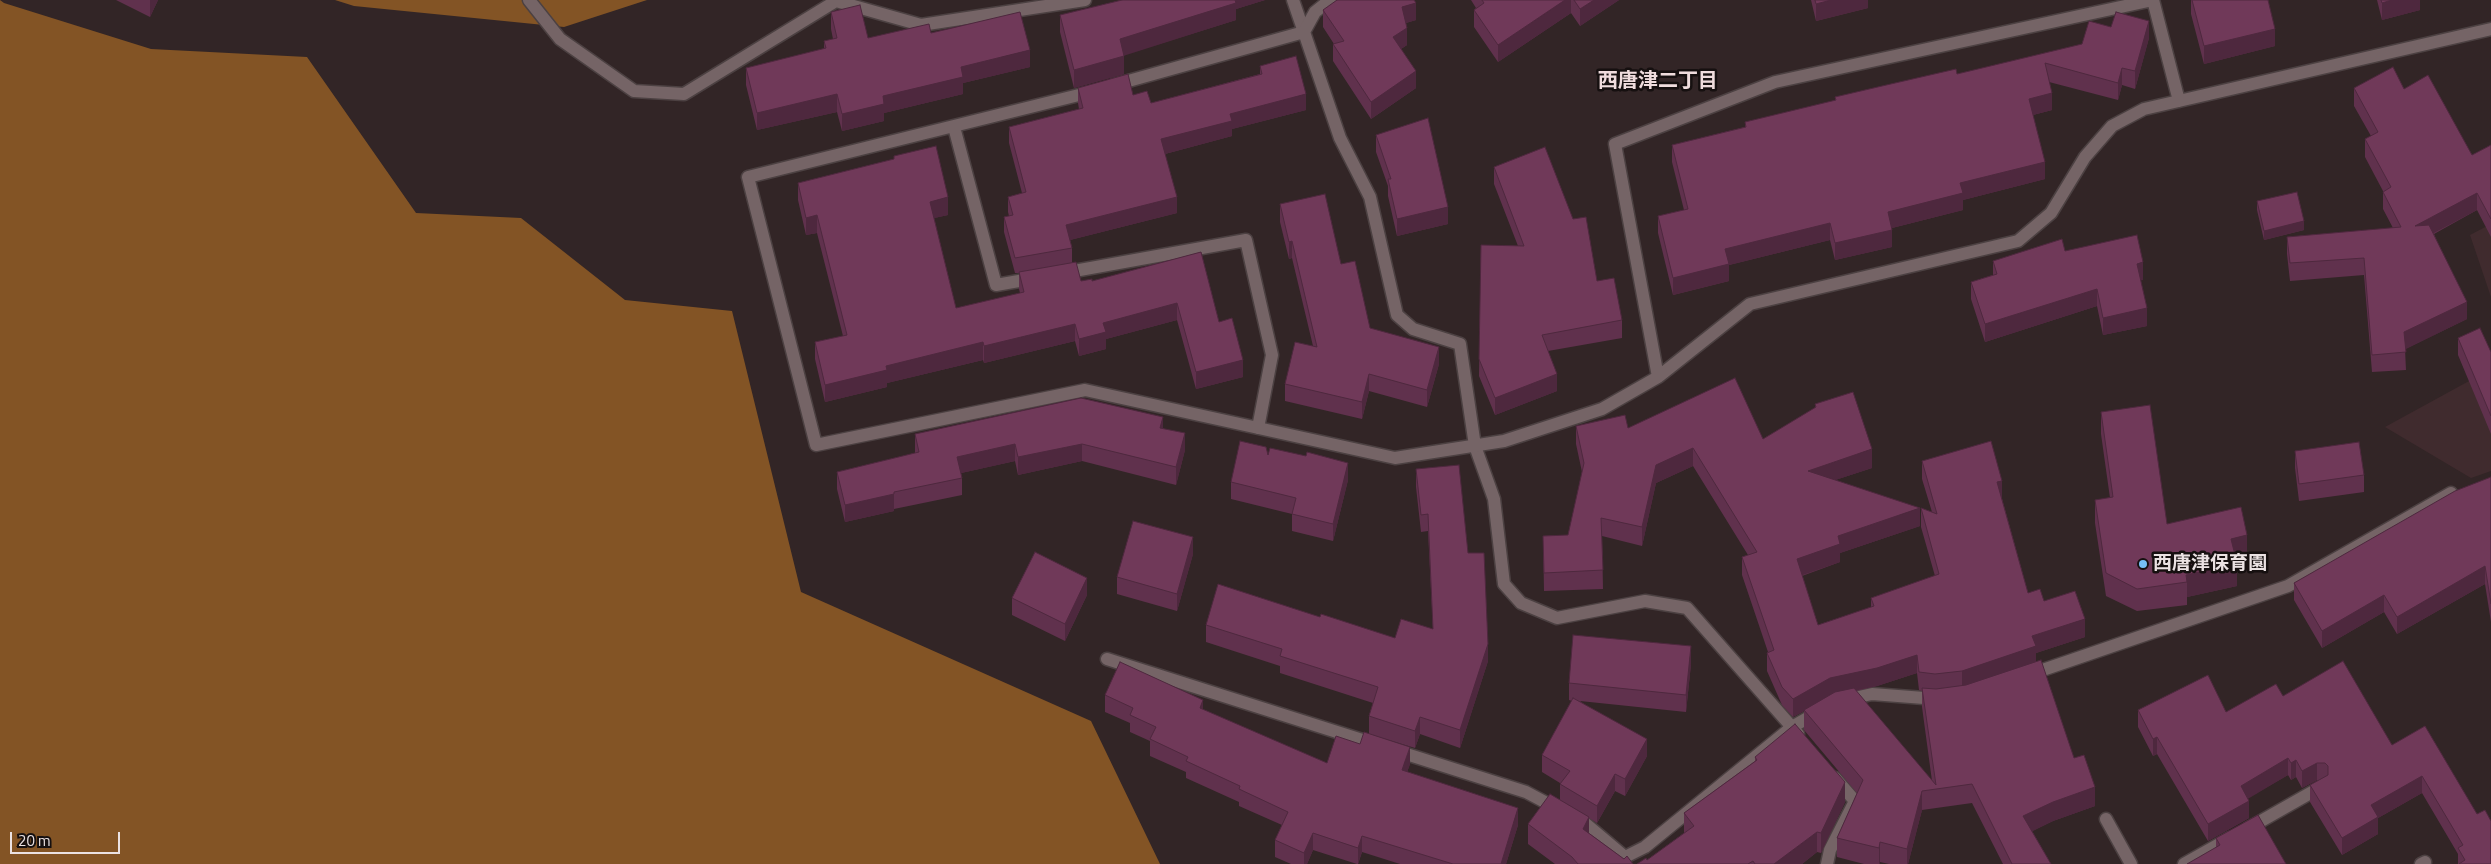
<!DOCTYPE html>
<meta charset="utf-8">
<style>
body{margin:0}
#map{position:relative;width:2491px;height:864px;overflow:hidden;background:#322526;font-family:"Titillium Web",sans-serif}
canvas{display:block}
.scale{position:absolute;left:10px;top:832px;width:110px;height:22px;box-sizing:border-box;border:2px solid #ebe2e3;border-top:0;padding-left:6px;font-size:15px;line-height:18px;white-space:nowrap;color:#ebe2e3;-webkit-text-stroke:4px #161010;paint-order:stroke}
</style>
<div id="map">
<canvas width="2491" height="864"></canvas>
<div class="scale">20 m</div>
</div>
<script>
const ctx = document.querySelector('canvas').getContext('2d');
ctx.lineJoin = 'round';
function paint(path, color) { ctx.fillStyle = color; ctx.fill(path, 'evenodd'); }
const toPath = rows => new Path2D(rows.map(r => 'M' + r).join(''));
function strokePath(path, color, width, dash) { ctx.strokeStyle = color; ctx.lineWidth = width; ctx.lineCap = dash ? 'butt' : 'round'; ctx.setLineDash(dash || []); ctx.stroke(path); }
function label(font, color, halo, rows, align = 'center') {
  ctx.font = font + ' "Titillium Web","Noto Sans JP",sans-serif'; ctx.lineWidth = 5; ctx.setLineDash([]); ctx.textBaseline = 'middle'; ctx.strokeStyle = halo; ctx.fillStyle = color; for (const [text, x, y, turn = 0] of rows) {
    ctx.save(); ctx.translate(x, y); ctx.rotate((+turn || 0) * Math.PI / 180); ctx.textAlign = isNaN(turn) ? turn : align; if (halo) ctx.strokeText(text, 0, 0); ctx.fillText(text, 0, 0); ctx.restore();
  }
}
paint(toPath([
 [2491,224,2491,297,2470,235],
 [2491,369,2491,471,2471,478,2385,427]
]), '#402b2e');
paint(toPath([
 [0,0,4,3,151,49,307,57,416,213,521,218,625,300,732,311,801,592,1091,721,1160,864,0,864],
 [335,0,647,0,564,27,354,6]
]), '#835425');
const service = toPath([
 [529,0,560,39,634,91,684,94,836,1,921,25,1085,0],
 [1293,0,1304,32],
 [1475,446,1494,499,1504,584,1521,603,1557,618,1645,601,1687,608,1798,734],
 [2247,829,2321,787],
 [1827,864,1830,850,1855,801,1835,778],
 [2184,864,2230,838],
 [2421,864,2425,862]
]);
const minor = toPath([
 [1304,32,1340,138,1370,197,1397,315,1413,329,1460,344,1475,446],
 [1114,85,1304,32,1315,12,1330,0],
 [1095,91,748,177,816,445,1085,390,1395,458,1504,441,1602,409,1658,377,1750,304,2018,241,2051,213,2085,157,2112,126,2144,109,2491,29],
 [954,127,996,285,1036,278],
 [1063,273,1246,240,1272,355,1258,428],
 [1658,377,1615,144,1775,82,2153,0,2179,101],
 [1107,659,1526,792,1558,809],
 [2028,675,2288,586,2451,493],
 [1845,700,1872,694,1937,699],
 [1576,819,1586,824,1625,857,1645,847,1792,727,1818,712],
 [2106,819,2131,864]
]);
strokePath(service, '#4c4142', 15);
strokePath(minor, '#4c4142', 15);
strokePath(service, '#756466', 12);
strokePath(minor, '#756466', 12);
paint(toPath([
 [116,0,158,0,150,17],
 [1122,0,1265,0,1236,9,1236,20,1124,55,1124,74,1074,88,1060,32,1060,15],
 [1471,0,1619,0,1580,26,1571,13,1498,62,1474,27,1474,10,1476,8],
 [1811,0,1868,0,1868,8,1816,21],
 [2191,0,2268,0,2275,46,2204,64,2191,14],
 [2377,0,2420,0,2420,10,2382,20],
 [1323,10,1416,20,1406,23,1407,45,1401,49,1416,88,1371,119,1333,61,1333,44,1334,44,1323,27],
 [831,12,868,38,931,33,1030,67,963,83,963,94,884,113,884,121,842,131,837,112,757,130,746,85,746,68,824,49,824,41,833,39,831,29],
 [2149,38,2135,89,2122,85,2118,100,2049,82,2052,110,2033,115,2045,179,1963,200,1963,210,1892,228,1892,247,1835,260,1830,240,1729,265,1729,281,1673,295,1658,233,1658,216,1684,210,1672,162,1672,145,1745,127,1745,122,1835,101,1835,97],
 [1260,66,1306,110,1232,129,1232,136,1165,154,1177,213,1070,240,1072,248,1072,262,1081,281,1092,281,1201,252,1219,322,1243,377,1196,389,1177,320,1106,339,1106,349,1079,356,1075,341,984,363,983,360,887,383,887,387,825,402,815,359,815,342,843,336,817,233,806,235,798,200,798,183,894,159,894,156,948,215,934,218,956,308,1020,293,1019,289,1019,273,1015,273,1004,232,1004,217,1009,216,1008,212,1008,197,1022,193,1009,143,1009,127,1079,109,1078,103,1078,88,1133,95,1151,103,1260,74],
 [2354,88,2404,89,2472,155,2491,145,2491,237,2477,210,2434,234,2467,319,2405,349,2406,370,2372,372,2364,275,2290,281,2287,254,2287,237,2393,228,2383,209,2383,191,2365,157,2365,139,2371,136,2354,106],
 [1376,135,1448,224,1397,236,1388,196,1388,186,1376,152],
 [1494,167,1597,281,1622,320,1622,338,1548,351,1557,391,1495,415,1479,376,1481,245,1518,246,1494,184],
 [2257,201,2304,230,2264,240,2257,210],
 [1280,204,1341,264,1370,328,1439,364,1427,407,1369,391,1362,419,1285,401,1285,384,1313,346,1292,258,1289,259,1280,222],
 [2065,251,2143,280,2140,280,2147,326,2103,335,2097,306,1985,342,1971,299,1971,282,1993,275,1993,261],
 [2458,338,2491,352,2491,434,2458,355],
 [1815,404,1872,468,1835,480,1920,526,1840,553,1840,562,1802,576,1818,625,1871,607,1871,598,1935,576,1921,527,1921,508,1932,512,1922,479,1922,461,2002,499,2028,593,2044,601,2085,637,2036,653,2036,662,2074,758,2095,806,2053,821,2032,831,2051,864,2003,864,1972,803,1922,810,1908,864,1889,864,1880,862,1880,864,1864,864,1837,857,1837,838,1857,793,1804,730,1804,711,1793,717,1782,705,1767,671,1767,653,1768,652,1742,575,1742,557,1748,555,1693,466,1656,483,1642,546,1602,536,1603,589,1544,591,1543,536,1568,535,1582,472,1576,444,1576,426,1628,428,1763,439,1815,408],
 [1917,673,1919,690,1922,691,1922,707,1932,781,1856,691,1877,686],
 [2101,412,2167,524,2247,558,2236,560,2237,586,2187,597,2187,605,2137,611,2106,596,2095,523,2095,500,2110,498,2101,434],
 [1163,428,1185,450,1176,485,1082,461,1018,475,1015,461,961,473,962,478,962,495,894,509,894,511,845,522,837,489,837,472,915,453,915,434],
 [2295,451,2364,475,2364,492,2299,501,2295,468],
 [1268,455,1348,480,1333,541,1292,531,1292,514,1231,499,1231,482],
 [1416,469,1468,553,1488,661,1460,748,1420,734,1415,748,1369,734,1369,716,1373,703,1280,673,1280,666,1206,642,1206,625,1320,617,1395,638,1433,629,1428,531,1421,532,1416,487],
 [2491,477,2491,622,2485,584,2397,634,2384,612,2322,648,2294,600,2294,583],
 [1193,554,1177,611,1117,594,1117,577],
 [1087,595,1065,641,1012,615,1012,598],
 [1691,664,1686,712,1580,701,1647,756,1625,796,1615,791,1597,823,1589,818,1589,833,1624,859,1633,864,1555,864,1528,844,1528,824,1560,800,1560,783,1542,772,1542,755,1572,701,1569,700,1569,683],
 [1105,695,1203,710,1327,763,1410,764,1407,772,1518,825,1506,864,1400,864,1362,852,1358,864,1357,864,1313,850,1307,864,1291,864,1275,857,1275,840,1282,825,1239,806,1239,802,1186,778,1186,772,1150,756,1150,741,1130,732,1130,723,1105,712],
 [2283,696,2392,745,2425,726,2491,864,2458,864,2458,854,2422,793,2378,818,2378,834,2342,855,2310,802,2310,785,2319,780,2317,780,2302,788,2296,777,2291,780,2288,775,2248,798,2249,818,2208,841,2157,754,2153,756,2138,727,2138,710,2226,712],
 [1755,757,1845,802,1821,853,1817,852,1802,864,1637,864,1647,860,1684,833,1684,813,1755,761],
 [2216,838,2286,864,2216,847]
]), '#60314d');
paint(toPath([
 [150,0,158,0,150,17],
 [1233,0,1265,0,1236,9,1236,20,1120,57,1120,39],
 [1565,0,1571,0,1571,13,1498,62,1498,45],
 [1594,0,1619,0,1580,26,1580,9],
 [1831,0,1868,0,1868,8,1816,21,1816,4],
 [2392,0,2420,0,2420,10,2382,20,2382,3],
 [1416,3,1416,20,1402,24,1402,7],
 [2149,21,2149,38,2135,89,2135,71],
 [1407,28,1407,45,1393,54,1393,37],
 [2275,29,2275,46,2204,64,2204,46],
 [1030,50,1030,67,963,83,963,94,884,113,884,121,842,131,842,114,883,96,961,67],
 [1124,56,1124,74,1074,88,1074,70],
 [2122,68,2122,85,2118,100,2118,83],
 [1416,71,1416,88,1371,119,1371,102],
 [2052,93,2052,110,2029,116,2029,99],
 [837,94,837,112,757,130,757,113],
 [1306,94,1306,110,1232,129,1232,136,1161,155,1161,139,1230,114],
 [2045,162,2045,179,1963,200,1963,210,1888,229,1888,212,1960,183],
 [2477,193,2477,210,2415,243,2415,226],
 [948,197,948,215,930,219,930,202],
 [1177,197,1177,213,1066,241,1066,225],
 [1448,207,1448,224,1397,236,1397,219],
 [817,215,817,233,806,235,806,218],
 [2304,221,2304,230,2264,240,2264,231],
 [1830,223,1830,240,1729,265,1729,281,1673,295,1673,278,1725,249],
 [1892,230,1892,247,1835,260,1835,243],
 [1292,241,1292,258,1289,259,1289,242],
 [2143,262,2143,280,2137,281,2137,264],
 [2097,289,2097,306,1985,342,1985,324],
 [2467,302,2467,319,2404,350,2404,332],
 [1177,303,1177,320,1106,339,1106,349,1079,356,1079,339,1103,323],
 [2147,308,2147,326,2103,335,2103,318],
 [1075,324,1075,341,984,363,984,346],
 [983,342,983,360,887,383,887,387,825,402,825,385,886,366],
 [1439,347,1439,364,1427,407,1427,390],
 [1243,360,1243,377,1196,389,1196,372],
 [1369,374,1369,391,1362,419,1362,402],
 [1557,374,1557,391,1495,415,1495,398],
 [1163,417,1163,434,1160,428],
 [1185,433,1185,450,1176,485,1176,467],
 [1015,444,1015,461,957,474,957,457],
 [1082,444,1082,461,1018,475,1018,457],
 [1693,448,1693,466,1656,483,1642,546,1642,527,1656,465],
 [1872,449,1872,468,1808,489,1808,471],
 [1348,463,1348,480,1333,541,1333,524],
 [2002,481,2002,499,1997,500,1997,482],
 [894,494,894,511,845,522,845,505],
 [1920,508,1920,526,1840,553,1840,562,1797,577,1797,559,1838,536],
 [2247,535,2247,558,2231,562,2231,539],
 [1193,537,1193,554,1177,611,1177,594],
 [2237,563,2237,586,2187,597,2187,582,2186,575],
 [2485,566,2485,584,2397,634,2397,617],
 [1087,578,1087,595,1065,641,1065,624],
 [2384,595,2384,612,2322,648,2322,631],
 [2085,619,2085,637,2036,653,2036,664,1962,689,1962,671,2032,636],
 [1488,644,1488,661,1460,748,1460,730],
 [1691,646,1691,664,1686,712,1686,695],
 [1917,655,1917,673,1877,686,1830,696,1793,717,1793,699,1830,678],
 [1203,700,1203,716,1200,708],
 [1420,717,1420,734,1415,748,1415,731],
 [2157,737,2157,754,2153,756,2153,739],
 [1647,739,1647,756,1625,796,1625,779],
 [1410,747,1410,764,1402,787,1402,770],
 [2288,758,2288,775,2241,803,2241,786],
 [2296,760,2296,777,2291,780,2291,763],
 [2317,763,2317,780,2302,788,2302,771],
 [1615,774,1615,791,1597,823,1597,806],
 [2422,776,2422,793,2378,818,2378,834,2342,855,2342,838,2371,805],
 [1845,782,1845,802,1821,853,1821,833],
 [2095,787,2095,806,2053,821,2023,836,2023,816,2053,802],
 [1922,791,1922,810,1908,864,1907,864,1907,849],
 [2249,801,2249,818,2208,841,2208,824],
 [1518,808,1518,825,1506,864,1501,864],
 [1589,817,1589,837,1583,829],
 [1817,832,1817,852,1802,864,1774,864],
 [1313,833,1313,850,1307,864,1304,864,1304,853],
 [1362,836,1362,852,1358,864,1358,848],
 [1880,842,1880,864,1879,864,1879,848]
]), '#4e283e');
const building = toPath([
 [1122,0,1235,0,1236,3,1120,39,1124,56,1074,70,1060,15,1122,0],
 [1337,0,1414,0,1416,3,1402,7,1407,28,1393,37,1416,71,1371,102,1333,44,1344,41,1323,10,1337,0],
 [1482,0,1565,0,1498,45,1474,10,1484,3,1482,0],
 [1574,0,1594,0,1580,9,1574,0],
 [1815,0,1831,0,1816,4,1815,0],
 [2192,0,2268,0,2275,29,2204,46,2192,0],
 [2381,0,2392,0,2382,3,2381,0],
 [860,5,868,38,929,24,931,33,1020,12,1030,50,961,67,963,77,883,96,884,104,842,114,837,94,757,113,746,68,826,48,824,41,837,38,831,12,860,5],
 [2116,12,2149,21,2135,71,2122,68,2118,83,2045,63,2052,93,2029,99,2045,162,1960,183,1963,193,1888,212,1892,230,1835,243,1830,223,1725,249,1729,264,1673,278,1658,216,1688,209,1672,145,1746,127,1745,122,1836,100,1835,97,1882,86,1956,69,1957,74,2082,44,2089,21,2111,27,2116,12],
 [1296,56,1306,94,1230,114,1232,121,1161,139,1177,197,1066,225,1072,248,1015,258,1004,217,1013,215,1008,197,1026,192,1009,127,1083,108,1078,88,1128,74,1133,95,1147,91,1151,103,1262,74,1260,66,1296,56],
 [2393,67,2404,89,2428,75,2472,155,2491,145,2491,219,2477,193,2415,226,2429,225,2467,302,2404,332,2406,352,2372,355,2364,258,2290,263,2287,237,2401,227,2383,192,2391,187,2365,139,2378,132,2354,88,2393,67],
 [1428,118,1448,207,1397,219,1388,179,1391,179,1376,135,1428,118],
 [936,146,948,197,930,202,956,308,1024,292,1019,272,1076,262,1081,281,1092,279,1092,281,1201,252,1219,322,1232,318,1243,360,1196,372,1177,303,1103,323,1106,332,1079,339,1075,324,984,346,983,342,886,366,887,370,825,385,815,342,847,335,817,215,806,218,798,183,894,159,894,156,936,146],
 [1545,147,1573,219,1586,217,1597,281,1614,278,1622,320,1542,335,1557,374,1495,398,1479,359,1481,245,1524,246,1494,167,1545,147],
 [2297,192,2304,221,2264,231,2257,201,2297,192],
 [1325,194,1341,264,1355,261,1370,328,1439,347,1427,390,1369,374,1362,402,1285,384,1295,342,1317,347,1292,241,1289,242,1280,204,1325,194],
 [2137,235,2143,262,2137,264,2147,308,2103,318,2097,289,1985,324,1971,282,1997,274,1993,261,2062,239,2065,251,2137,235],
 [2480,328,2491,352,2491,416,2458,338,2480,328],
 [1735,378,1763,439,1816,407,1815,404,1853,392,1872,449,1808,471,1920,508,1838,536,1840,544,1797,559,1818,625,1874,606,1871,598,1939,574,1921,508,1937,514,1922,461,1991,441,2002,481,1997,482,2028,593,2040,589,2044,601,2075,591,2085,619,2032,636,2036,646,1962,671,1935,674,1919,672,1917,655,1877,668,1830,678,1793,699,1782,687,1767,653,1774,650,1742,557,1757,552,1693,448,1656,465,1642,527,1601,518,1603,570,1544,573,1543,536,1568,535,1584,463,1576,426,1625,415,1628,428,1735,378],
 [1081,398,1163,417,1160,428,1185,433,1176,467,1082,444,1018,457,1015,444,957,457,962,478,894,492,894,494,845,505,837,472,919,452,915,434,1081,398],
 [2150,405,2167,524,2241,507,2247,535,2231,539,2237,563,2186,575,2187,582,2137,589,2106,573,2095,500,2113,497,2101,412,2150,405],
 [1240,441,1266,447,1268,455,1270,448,1306,456,1307,452,1348,463,1333,524,1292,514,1296,498,1231,482,1240,441],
 [2359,442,2364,475,2299,484,2295,451,2359,442],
 [1459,465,1468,553,1484,553,1488,644,1460,730,1420,717,1415,731,1369,716,1378,687,1280,656,1282,649,1206,625,1218,584,1320,617,1321,614,1395,638,1401,619,1433,629,1428,514,1421,515,1416,469,1459,465],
 [2491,477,2491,604,2485,566,2397,617,2384,595,2322,631,2294,583,2455,491,2491,477],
 [1133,521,1193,537,1177,594,1117,577,1133,521],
 [1035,552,1087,578,1065,624,1012,598,1035,552],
 [1573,635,1691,646,1686,695,1569,683,1573,635],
 [2041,660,2074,758,2084,755,2095,787,2053,802,2023,816,2051,864,2012,864,1972,784,1922,791,1907,849,1880,842,1879,848,1837,838,1863,780,1804,710,1835,692,1854,688,1936,785,1922,688,1936,689,1966,685,2041,660],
 [2343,661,2392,745,2425,726,2477,814,2485,810,2491,821,2491,864,2459,864,2465,860,2458,848,2463,845,2422,776,2371,805,2378,817,2342,838,2310,785,2328,775,2328,766,2325,763,2317,763,2302,771,2296,760,2291,763,2288,758,2241,786,2249,801,2208,824,2157,737,2153,739,2138,710,2208,675,2226,712,2276,684,2283,696,2343,661],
 [1120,662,1203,700,1200,708,1327,763,1336,736,1360,744,1364,732,1410,747,1402,770,1518,808,1501,864,1453,864,1362,836,1358,848,1313,833,1304,853,1275,840,1288,812,1239,789,1240,786,1186,761,1188,757,1150,739,1156,727,1130,715,1133,708,1105,695,1120,662],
 [1573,698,1647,739,1625,779,1615,774,1597,806,1560,784,1570,771,1542,755,1573,698],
 [1795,724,1845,782,1821,833,1817,832,1774,864,1755,864,1753,861,1748,864,1637,864,1646,858,1647,860,1694,826,1684,813,1757,760,1755,757,1795,724],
 [1550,794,1589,817,1583,829,1624,859,1627,856,1633,864,1578,864,1572,857,1528,824,1550,794],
 [2258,815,2286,864,2187,864,2220,845,2216,838,2258,815]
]);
paint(building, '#703959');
strokePath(building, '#4e283e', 1);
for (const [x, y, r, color] of [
 [2143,564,5,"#76c0f7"]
]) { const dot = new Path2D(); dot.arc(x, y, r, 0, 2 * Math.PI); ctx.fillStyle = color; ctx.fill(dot); strokePath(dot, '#161010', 2); }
label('bold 19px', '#ebe2e3', '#161010', [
 ["西唐津保育園",2153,564]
], 'left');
label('bold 20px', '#efdcdd', '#161010', [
 ["西唐津二丁目",1658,82]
]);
</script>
